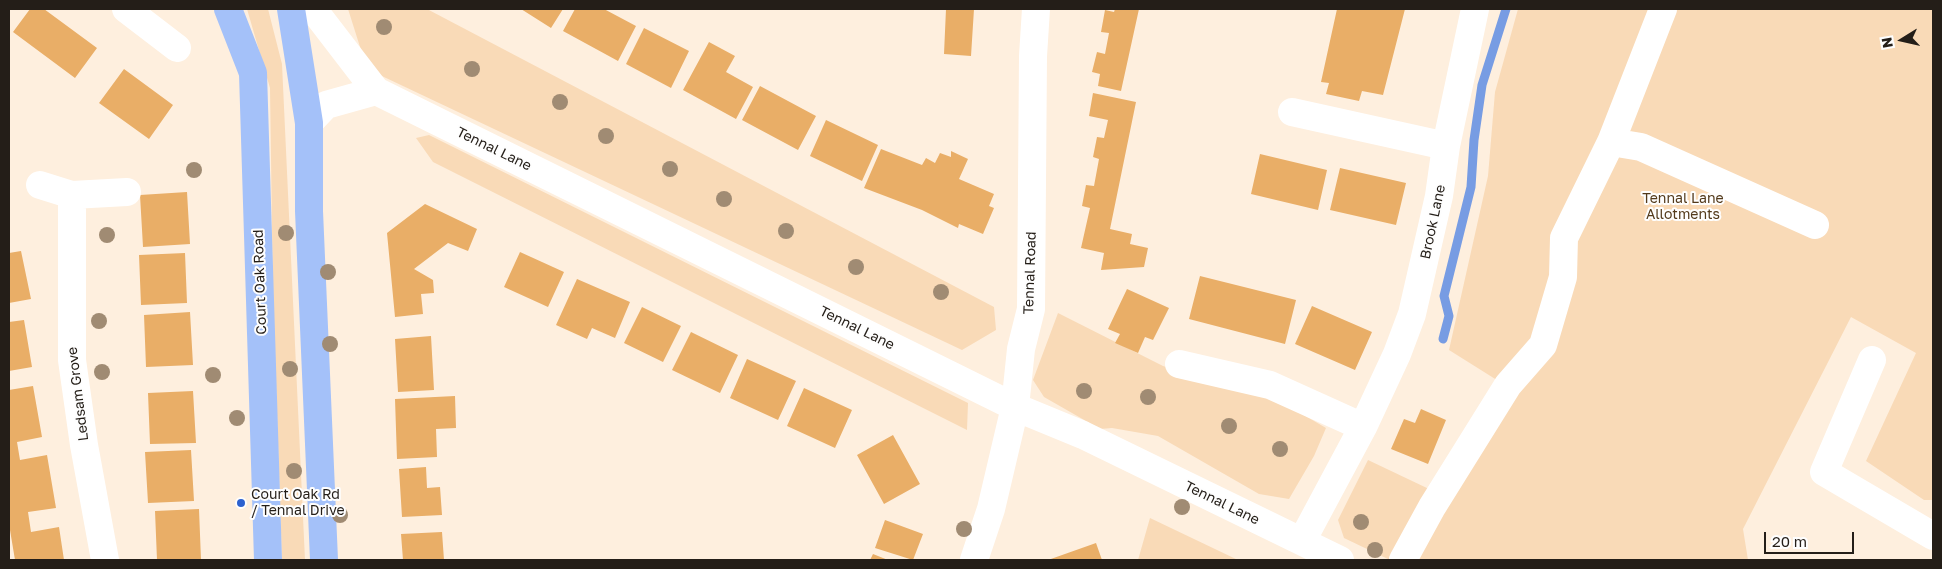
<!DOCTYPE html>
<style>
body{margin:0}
#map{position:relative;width:1942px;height:569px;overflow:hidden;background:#feefde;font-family:"Golos Text",sans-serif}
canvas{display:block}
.frame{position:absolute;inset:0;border:10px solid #241e18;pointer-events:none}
.north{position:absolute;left:1877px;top:15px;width:50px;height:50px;-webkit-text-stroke:4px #fefefe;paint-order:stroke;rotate:260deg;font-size:14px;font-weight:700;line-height:20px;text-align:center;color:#241e18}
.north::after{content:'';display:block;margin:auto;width:18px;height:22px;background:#241e18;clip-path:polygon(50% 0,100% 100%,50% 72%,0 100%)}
.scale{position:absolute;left:1764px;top:532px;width:90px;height:22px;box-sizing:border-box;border:2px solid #241e18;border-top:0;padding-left:6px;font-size:15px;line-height:18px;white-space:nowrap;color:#241e18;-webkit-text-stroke:4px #fefefe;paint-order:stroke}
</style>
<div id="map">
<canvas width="1942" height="569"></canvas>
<div class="frame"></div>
<div class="north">N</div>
<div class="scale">20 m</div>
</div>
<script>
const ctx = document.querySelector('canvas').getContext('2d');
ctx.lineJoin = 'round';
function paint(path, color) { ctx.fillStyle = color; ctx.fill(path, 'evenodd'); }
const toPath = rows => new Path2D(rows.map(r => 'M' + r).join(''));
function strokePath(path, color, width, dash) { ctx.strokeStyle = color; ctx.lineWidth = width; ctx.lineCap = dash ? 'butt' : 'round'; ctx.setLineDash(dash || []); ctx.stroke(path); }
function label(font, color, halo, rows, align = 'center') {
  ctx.font = font + ' "Golos Text",sans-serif'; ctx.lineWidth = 4; ctx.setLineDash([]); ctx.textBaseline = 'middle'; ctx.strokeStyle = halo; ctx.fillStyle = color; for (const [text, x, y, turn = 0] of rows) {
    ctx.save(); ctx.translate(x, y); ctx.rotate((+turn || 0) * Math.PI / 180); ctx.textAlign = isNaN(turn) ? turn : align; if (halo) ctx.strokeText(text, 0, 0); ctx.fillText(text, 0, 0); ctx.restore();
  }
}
paint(toPath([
 [247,9,268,9,282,64,305,560,282,560,273,299,270,88],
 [348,9,427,9,994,307,996,330,962,350,367,69],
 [1518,9,1933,9,1933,500,1924,500,1866,461,1916,353,1851,317,1743,529,1748,560,1390,560,1344,538,1338,520,1368,460,1429,489,1500,382,1449,350,1488,176,1495,92],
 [429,135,968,403,967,430,433,162,416,138],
 [1058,313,1163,366,1285,404,1326,428,1314,456,1289,499,1259,494,1158,436,1112,428,1100,429,1044,397,1033,380],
 [1150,518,1238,560,1138,560]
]), '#f9dab7');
strokePath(toPath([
 [1443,339,1449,316,1444,296,1471,187,1474,140,1482,85,1506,9]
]), '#779ce3', 9);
paint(toPath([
 [30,9,44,9,97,48,75,78,13,32],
 [521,9,563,9,551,28],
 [575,9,604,9,636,26,618,61,563,31],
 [946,9,974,9,971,56,944,54],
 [1115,9,1139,9,1121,91,1098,86,1100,74,1092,72,1097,52,1105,54,1109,33,1101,32,1105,10,1114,12],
 [1337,9,1405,9,1383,95,1362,91,1359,101,1326,94,1329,83,1321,82],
 [644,28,689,51,671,88,626,64],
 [709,42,735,56,726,72,753,87,736,119,683,90],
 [124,69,173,105,149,139,99,103],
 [760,86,816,116,798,150,742,120],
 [1093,93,1136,102,1110,229,1132,234,1130,244,1148,248,1144,267,1101,270,1104,253,1081,248,1090,208,1082,206,1086,185,1094,186,1099,159,1093,157,1097,137,1104,138,1108,120,1089,116],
 [826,120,878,145,862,181,810,156],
 [881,149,922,165,926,158,935,163,940,153,951,157,951,151,968,159,959,179,994,194,989,206,994,208,983,234,959,224,958,228,922,210,864,188],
 [1260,154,1327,170,1318,210,1251,194],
 [1340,168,1406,183,1396,225,1330,210],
 [187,192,190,244,143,247,140,195],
 [425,204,477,229,468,251,448,243,414,269,433,280,434,293,421,294,423,314,395,317,387,233],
 [21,251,31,299,9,303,9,253],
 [520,252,564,272,548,307,504,287],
 [185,253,187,303,141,305,139,255],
 [1200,276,1296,300,1285,344,1189,319],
 [577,279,630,302,615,338,592,328,587,339,556,325],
 [1127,289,1169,308,1153,340,1145,337,1138,353,1115,343,1120,334,1108,329],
 [1312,306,1372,332,1355,370,1295,344],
 [642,307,681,326,663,362,624,343],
 [190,312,193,365,146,367,144,315],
 [24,320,32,367,9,371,9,322],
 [691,332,738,355,720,393,672,370],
 [431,336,434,390,398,392,395,339],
 [747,359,796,381,778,420,730,398],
 [33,386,42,437,17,442,20,460,47,455,56,508,28,512,31,532,59,527,64,560,15,560,9,524,9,390],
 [804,388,852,410,835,448,787,426],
 [193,391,196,443,150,444,148,393],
 [455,396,456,428,436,429,437,457,397,459,395,399],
 [1421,409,1446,420,1428,464,1391,449,1404,419,1415,423],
 [893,435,920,484,884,504,857,455],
 [191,450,194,501,148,503,145,452],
 [426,467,427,488,440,487,442,515,402,517,399,469],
 [199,509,201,560,157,560,155,511],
 [885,520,923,534,913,560,875,548],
 [442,532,444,560,403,560,401,534],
 [1096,543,1102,560,1048,560],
 [873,554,888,560,870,560]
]), '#e9ae67');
strokePath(toPath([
 [126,9,177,48],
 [313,9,376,91,1015,407,1083,435,1340,560],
 [1292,112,1446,146],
 [309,123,326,105,376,91],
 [1611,142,1641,147,1815,225],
 [40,185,72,195,127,192],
 [72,195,72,360,84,445,105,560],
 [1872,360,1824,472,1933,536],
 [1179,364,1270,385,1363,427],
 [1302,541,1363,427,1397,354,1412,314,1439,196,1446,146,1475,9],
 [974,560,991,509,1015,407,1021,349,1031,309,1033,56,1036,9],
 [1403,560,1432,507,1508,385,1543,345,1563,277,1564,238,1611,142,1663,9]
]), '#fff', 28);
strokePath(toPath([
 [228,9,253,73,268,560],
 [291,9,309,123,309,211,324,560]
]), '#a4c1f9', 28);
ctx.fillStyle = '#a08b73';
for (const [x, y] of [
 [384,27],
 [472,69],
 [560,102],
 [606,136],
 [670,169],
 [194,170],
 [724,199],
 [786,231],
 [286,233],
 [107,235],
 [856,267],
 [328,272],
 [941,292],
 [99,321],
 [330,344],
 [290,369],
 [102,372],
 [213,375],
 [1084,391],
 [1148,397],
 [237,418],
 [1229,426],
 [1280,449],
 [294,471],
 [1182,507],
 [340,515],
 [1361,522],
 [964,529],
 [1375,550]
]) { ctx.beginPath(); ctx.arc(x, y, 8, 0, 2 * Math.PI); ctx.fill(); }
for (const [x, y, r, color] of [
 [241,503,5,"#2c61cf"]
]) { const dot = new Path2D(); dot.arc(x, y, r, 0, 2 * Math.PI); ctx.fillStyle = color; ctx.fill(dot); strokePath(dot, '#fefefe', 2); }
label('14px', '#241e18', '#fefefe', [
 ["Tennal Lane",494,149,26],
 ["Brook Lane",1433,222,-78],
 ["Tennal Road",1030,273,-88],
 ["Court Oak Road",260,282,-92],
 ["Tennal Lane",857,328,26],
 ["Ledsam Grove",78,394,-97],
 ["Tennal Lane",1222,503,26]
]);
label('14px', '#533a1b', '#fefefe', [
 ["Tennal Lane",1683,199],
 ["Allotments",1683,215]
]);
label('14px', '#241e18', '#fefefe', [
 ["Court Oak Rd",251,495],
 ["/ Tennal Drive",251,511]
], 'left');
</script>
